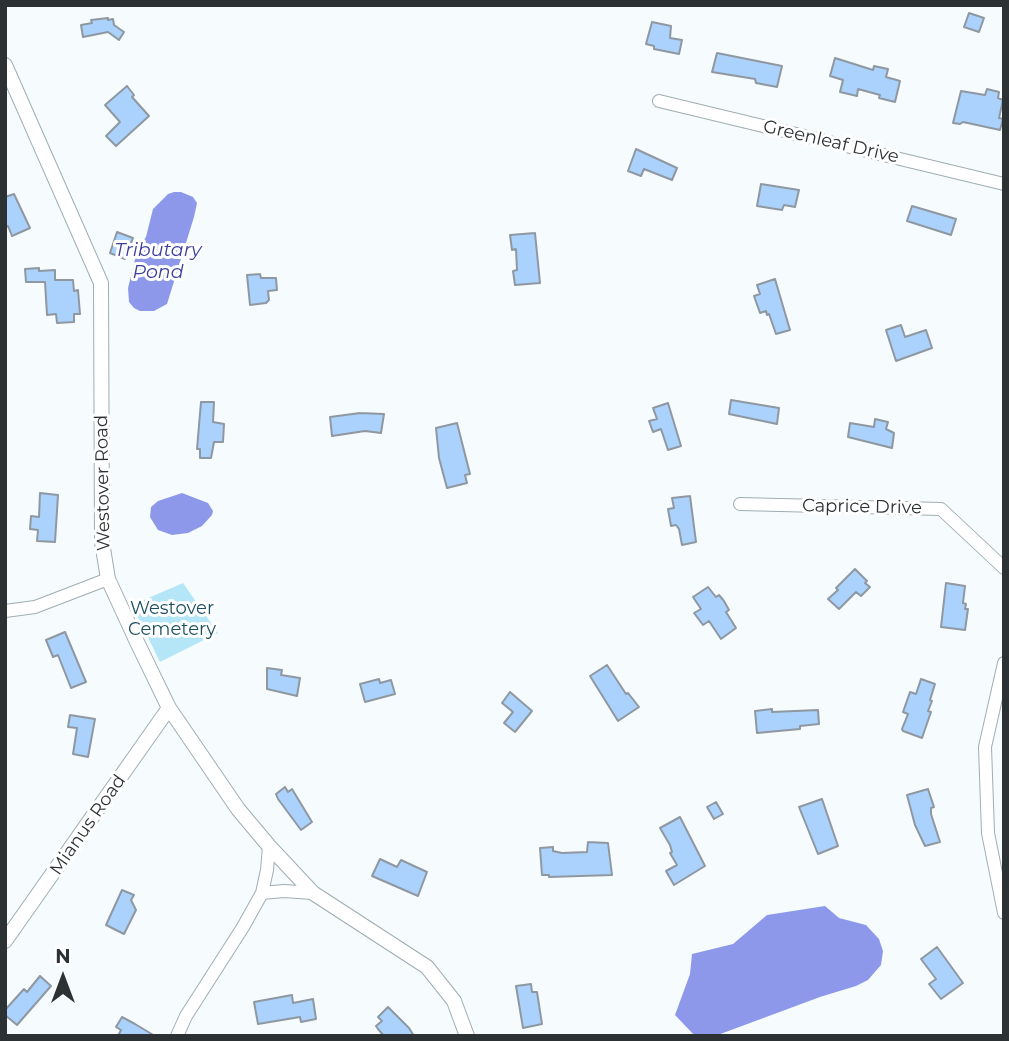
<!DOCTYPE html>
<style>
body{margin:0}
#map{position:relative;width:1009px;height:1041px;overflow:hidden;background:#f6fcfe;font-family:Montserrat,sans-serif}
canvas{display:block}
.frame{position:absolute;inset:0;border:7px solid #2c3234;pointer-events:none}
.north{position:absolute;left:28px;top:943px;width:70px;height:70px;-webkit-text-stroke:5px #fff;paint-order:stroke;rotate:0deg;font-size:19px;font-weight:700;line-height:28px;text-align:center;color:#2c3234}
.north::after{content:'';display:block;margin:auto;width:24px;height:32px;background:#2c3234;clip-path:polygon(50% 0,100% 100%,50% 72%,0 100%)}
</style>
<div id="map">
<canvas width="1009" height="1041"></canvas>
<div class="frame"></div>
<div class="north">N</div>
</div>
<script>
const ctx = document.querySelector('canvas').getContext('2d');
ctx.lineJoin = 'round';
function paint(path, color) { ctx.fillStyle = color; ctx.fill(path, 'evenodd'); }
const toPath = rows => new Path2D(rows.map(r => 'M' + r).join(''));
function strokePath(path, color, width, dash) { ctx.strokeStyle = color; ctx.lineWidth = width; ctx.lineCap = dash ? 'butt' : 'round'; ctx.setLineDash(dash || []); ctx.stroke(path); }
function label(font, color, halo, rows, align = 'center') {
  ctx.font = font + ' Montserrat,sans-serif'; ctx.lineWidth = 6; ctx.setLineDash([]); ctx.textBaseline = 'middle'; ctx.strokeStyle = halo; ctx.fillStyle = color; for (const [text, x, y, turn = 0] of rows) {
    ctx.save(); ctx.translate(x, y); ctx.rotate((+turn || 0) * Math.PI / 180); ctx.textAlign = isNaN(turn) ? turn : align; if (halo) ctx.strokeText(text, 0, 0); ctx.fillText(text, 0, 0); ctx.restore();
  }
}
paint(toPath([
 [183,583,218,633,160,662,132,605]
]), '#b5e6f8');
paint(toPath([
 [174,192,181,192,193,197,197,203,194,217,167,304,154,311,140,311,134,308,129,302,128,288,138,247,146,237,153,209,168,194],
 [182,493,208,503,213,511,212,515,202,526,188,533,172,535,158,530,150,517,151,507,158,501],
 [825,906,839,918,866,925,879,939,883,951,881,965,868,980,856,986,820,997,715,1036,695,1036,675,1015,690,974,692,954,733,944,767,915]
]), '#8d98eb');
const building = toPath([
 [969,13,984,18,979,32,964,27,969,13],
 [108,18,108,20,113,19,114,25,124,32,119,40,108,32,83,37,81,25,92,23,91,20,108,18],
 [652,22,671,26,670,38,682,40,679,54,654,49,654,46,646,44,652,22],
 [717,53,782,66,777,87,756,83,755,79,712,72,717,53],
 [835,58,873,70,874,66,888,69,886,77,900,81,895,102,879,98,880,95,858,89,857,96,840,92,843,80,830,76,835,58],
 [127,86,134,95,132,97,149,116,116,146,106,136,120,122,105,105,127,86],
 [987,89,999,92,998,98,1003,100,999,118,1003,119,1000,130,963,122,960,124,953,123,961,91,985,95,987,89],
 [636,149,677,168,672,180,644,169,641,176,628,171,636,149],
 [761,184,799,190,795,207,784,205,782,210,757,206,761,184],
 [14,194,30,228,12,236,8,226,5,227,5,197,14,194],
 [912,206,956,219,951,235,907,221,912,206],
 [117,232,133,238,125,259,110,253,117,232],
 [535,233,540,283,515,285,513,271,517,270,516,249,512,250,510,235,535,233],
 [39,268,39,271,55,270,55,280,73,280,74,291,78,290,80,314,74,314,74,322,57,323,56,314,47,315,45,282,26,282,25,269,39,268],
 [260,274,261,278,276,278,277,290,268,291,269,300,266,303,250,305,247,275,260,274],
 [775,279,790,330,776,334,769,314,767,315,766,311,760,313,754,296,760,294,757,285,775,279],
 [901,325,905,337,926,330,932,348,896,361,886,330,901,325],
 [731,400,779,408,777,424,729,414,731,400],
 [201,402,214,402,213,422,224,424,223,442,214,442,211,458,200,458,200,449,197,449,201,402],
 [668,403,681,446,668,450,661,429,653,432,649,421,657,419,653,408,668,403],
 [360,413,384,414,381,433,365,431,332,436,330,417,360,413],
 [875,419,888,422,886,429,894,433,892,448,848,437,850,423,874,427,875,419],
 [457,423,470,474,465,475,467,483,447,488,439,458,436,428,457,423],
 [40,493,58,495,55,542,37,541,38,530,30,529,31,516,39,517,40,493],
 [690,496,696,542,682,545,679,529,676,525,671,526,668,509,674,508,672,498,690,496],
 [855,569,867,581,865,583,870,587,861,596,856,592,839,609,828,599,838,590,836,588,855,569],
 [946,583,965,586,963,603,966,604,965,609,968,609,965,630,941,627,946,583],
 [708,587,716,597,719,595,724,601,729,610,726,612,736,628,721,639,709,621,703,625,694,613,701,609,693,597,708,587],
 [65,632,86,682,71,688,58,655,53,657,46,640,65,632],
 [607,665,626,694,628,693,639,707,618,721,590,676,607,665],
 [267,668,282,670,281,675,300,678,297,696,267,689,267,668],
 [379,679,380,683,391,680,395,694,365,702,360,684,379,679],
 [921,679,935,684,930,700,932,701,928,711,931,712,922,738,903,731,902,729,908,714,903,712,910,692,916,694,921,679],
 [510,692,532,711,515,732,504,723,513,712,502,703,510,692],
 [772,709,772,712,818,710,819,724,800,726,800,729,757,733,755,711,772,709],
 [70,715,95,719,88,757,73,754,77,728,68,727,70,715],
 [285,787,288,792,292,789,312,822,301,830,278,799,276,794,285,787],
 [928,789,934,807,931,808,931,814,940,842,925,846,915,825,907,795,928,789],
 [822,799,838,846,818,854,799,807,822,799],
 [716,802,723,814,714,819,707,807,716,802],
 [680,817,705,866,674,885,666,871,677,865,670,853,672,852,670,845,660,828,680,817],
 [588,842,608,843,612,875,549,877,549,875,542,875,540,848,553,847,553,851,562,853,587,852,588,842],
 [380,859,397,867,401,860,427,872,418,896,372,876,380,859],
 [122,890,134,895,131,900,136,910,124,934,106,925,122,890],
 [937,947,963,983,941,999,929,984,936,979,921,959,937,947],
 [40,976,51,986,17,1025,5,1015,5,1010,24,989,27,992,40,976],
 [531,984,532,992,537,992,542,1024,523,1028,516,986,531,984],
 [292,995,293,1003,313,999,316,1019,301,1022,300,1017,258,1024,254,1002,292,995],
 [388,1007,409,1028,414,1036,384,1036,378,1029,376,1026,382,1021,378,1017,388,1007],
 [122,1017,135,1024,155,1036,118,1036,121,1030,116,1027,122,1017]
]);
paint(building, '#aad2fc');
strokePath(building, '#8f98a1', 2);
const minor = toPath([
 [659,101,1004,184],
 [740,504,941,509,1004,568],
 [5,611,35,607,108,579],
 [1004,663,985,747,988,833,1004,913],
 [262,893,284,891,313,893],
 [177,1036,186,1016,243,927,262,893,267,870,269,846]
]);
const tertiary = toPath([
 [5,65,101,283,102,542,108,579,137,642,169,708,238,809,269,846,313,893,427,967,454,1001,467,1036],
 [5,941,169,708]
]);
strokePath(minor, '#9fadb2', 14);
strokePath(tertiary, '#9fadb2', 16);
strokePath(minor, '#fff', 12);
strokePath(tertiary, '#fff', 14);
label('18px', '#2c3234', '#fff', [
 ["Greenleaf Drive",831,142,13],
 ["Westover Road",103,483,-91],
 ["Caprice Drive",862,507,1],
 ["Mianus Road",88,825,-55]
]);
label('18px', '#1b4f5f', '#fff', [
 ["Westover",172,609],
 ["Cemetery",172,630]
]);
label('italic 19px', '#3d3e9e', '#fff', [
 ["Tributary",158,250],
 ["Pond",158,272]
]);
</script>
